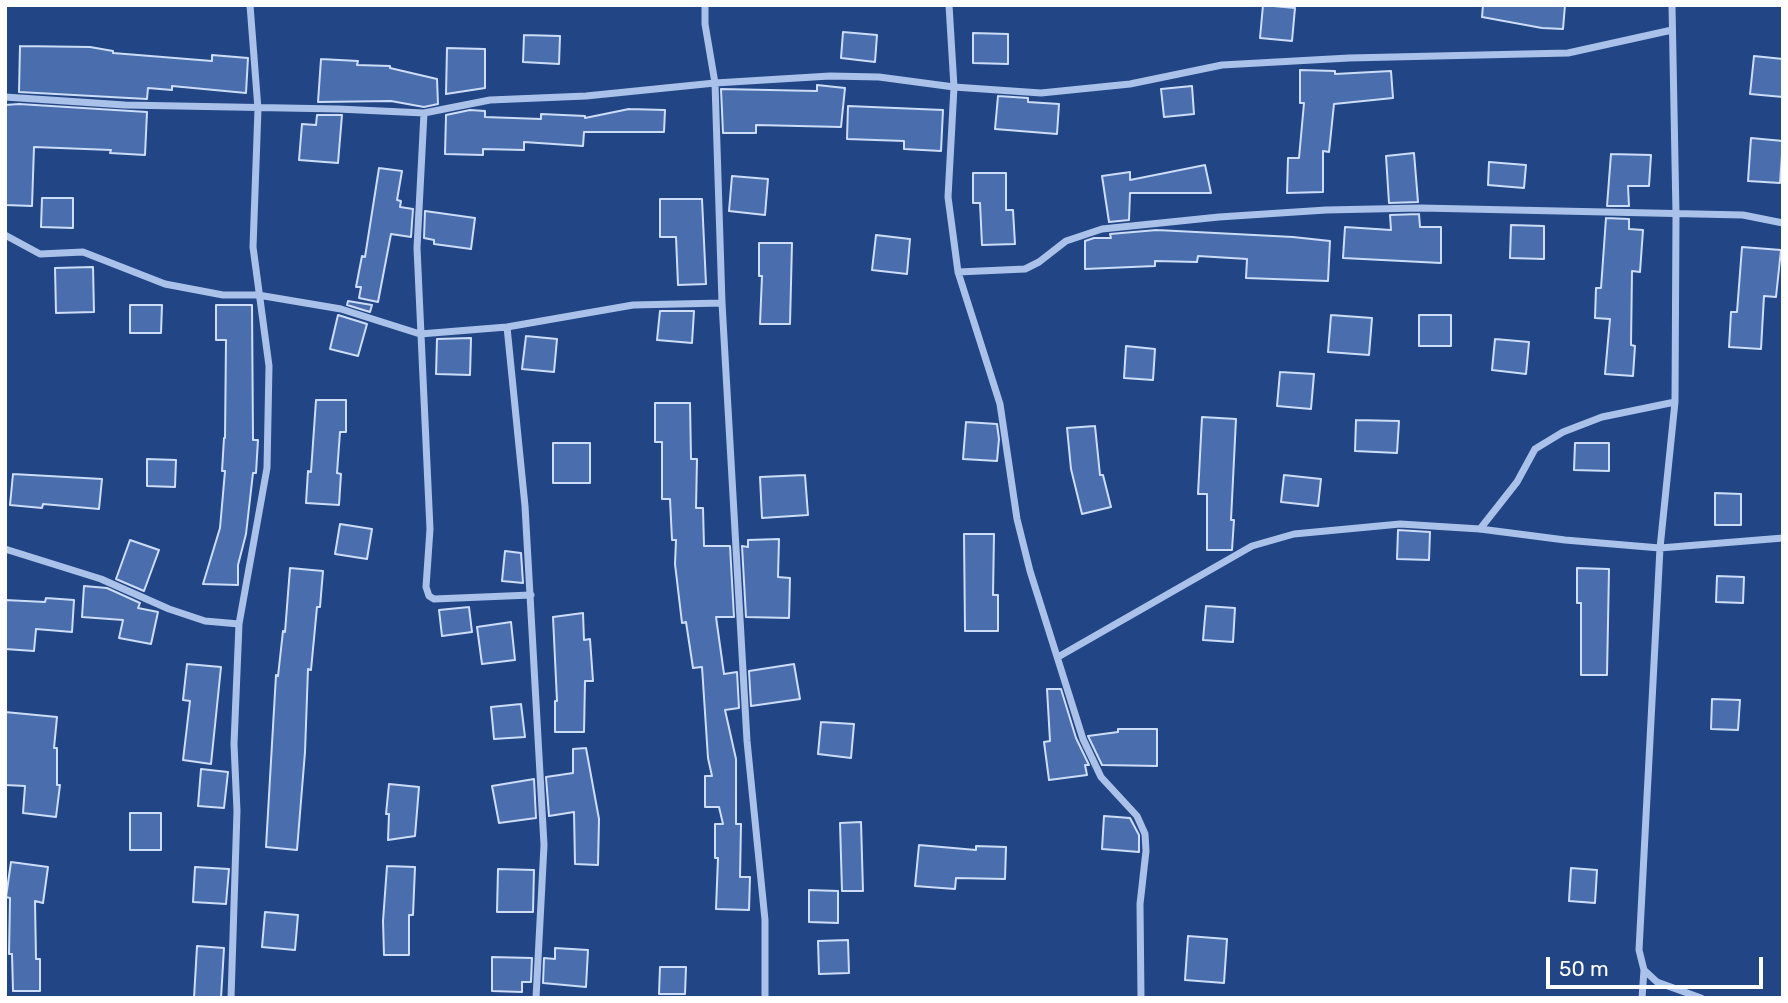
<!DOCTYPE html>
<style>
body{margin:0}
#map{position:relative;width:1788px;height:1003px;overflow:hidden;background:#214585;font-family:Rubik,sans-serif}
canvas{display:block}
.frame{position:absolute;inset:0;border:7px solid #fff;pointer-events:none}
.scale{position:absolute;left:1546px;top:957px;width:217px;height:32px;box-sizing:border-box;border:4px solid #fff;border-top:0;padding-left:9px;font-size:21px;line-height:24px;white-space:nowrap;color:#fff;-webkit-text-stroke:5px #214585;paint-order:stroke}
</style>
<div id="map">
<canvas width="1788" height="1003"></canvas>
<div class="frame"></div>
<div class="scale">50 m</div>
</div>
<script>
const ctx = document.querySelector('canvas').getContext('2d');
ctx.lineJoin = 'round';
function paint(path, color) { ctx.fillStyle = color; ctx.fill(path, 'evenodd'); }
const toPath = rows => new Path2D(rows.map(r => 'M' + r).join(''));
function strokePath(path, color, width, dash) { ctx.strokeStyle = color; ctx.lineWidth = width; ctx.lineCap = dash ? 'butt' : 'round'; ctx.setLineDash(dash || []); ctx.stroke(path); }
const building = toPath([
 [1263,5,1295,8,1292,41,1260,38,1263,5],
 [1483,5,1565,5,1563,29,1542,28,1482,17,1483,5],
 [843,32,877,35,875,62,841,58,843,32],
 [973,33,1008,34,1008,64,973,63,973,33],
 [524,35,560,36,559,64,523,62,524,35],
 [20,46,90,47,113,51,113,53,212,61,212,55,248,58,246,93,172,86,172,90,148,88,147,99,19,92,20,46],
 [447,48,485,49,485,88,446,94,447,48],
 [1754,56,1783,59,1783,97,1750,94,1754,56],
 [321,59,358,61,357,65,390,66,390,68,437,79,438,104,424,107,391,101,318,102,321,59],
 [1300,70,1335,71,1335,74,1391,71,1393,98,1334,104,1329,152,1323,151,1323,192,1287,193,1288,158,1299,158,1304,103,1300,103,1300,70],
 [817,85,845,88,841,127,756,125,756,133,723,133,721,89,817,91,817,85],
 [1192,86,1194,114,1164,117,1161,89,1192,86],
 [998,96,1028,98,1028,102,1059,104,1057,134,995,129,998,96],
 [19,104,147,112,145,155,110,153,111,150,34,147,32,206,5,205,5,105,19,104],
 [848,106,943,110,941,151,904,149,904,141,847,139,848,106],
 [629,109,665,110,664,132,584,132,583,146,524,142,524,150,483,149,483,155,445,154,446,115,470,110,485,111,485,117,541,119,541,114,585,116,585,118,629,109],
 [317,115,342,115,338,163,299,160,302,124,316,125,317,115],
 [1751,138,1783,141,1780,183,1748,181,1751,138],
 [1414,153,1418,202,1389,203,1386,156,1414,153],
 [1611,154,1651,155,1649,186,1628,186,1629,206,1607,206,1611,154],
 [1489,162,1526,165,1524,188,1488,185,1489,162],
 [1205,165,1211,193,1130,193,1129,220,1109,222,1102,176,1130,172,1130,180,1205,165],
 [379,168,402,171,397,200,401,201,400,207,413,209,411,237,391,234,378,302,359,298,361,287,356,287,362,256,365,257,379,168],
 [973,173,1006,173,1006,210,1013,210,1015,244,982,245,980,203,973,203,973,173],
 [732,176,768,179,765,215,729,211,732,176],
 [42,198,73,198,73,228,41,227,42,198],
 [660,199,702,199,706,284,678,285,676,237,660,237,660,199],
 [425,211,475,218,471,249,434,244,434,240,424,238,425,211],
 [1419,214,1420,227,1441,227,1441,263,1343,258,1345,227,1391,230,1390,215,1419,214],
 [1606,218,1629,219,1629,229,1643,230,1640,272,1632,271,1631,345,1635,346,1633,376,1605,374,1610,319,1595,318,1596,288,1601,288,1606,218],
 [1511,225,1544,226,1544,259,1510,258,1511,225],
 [1157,230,1293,237,1330,241,1328,281,1246,278,1247,259,1198,256,1197,262,1155,261,1155,266,1085,269,1085,241,1094,238,1111,238,1110,234,1157,230],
 [876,235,910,239,907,274,872,270,876,235],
 [759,243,792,243,790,324,760,324,762,276,759,276,759,243],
 [1742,247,1781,250,1776,297,1764,296,1761,349,1729,347,1731,312,1737,312,1742,247],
 [93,267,94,312,56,313,55,268,93,267],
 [348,301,372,305,370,312,347,305,348,301],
 [130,305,162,305,161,333,130,333,130,305],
 [216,305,252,305,253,440,258,440,256,473,253,473,246,534,238,565,238,585,203,584,220,528,225,471,222,471,224,438,225,438,226,340,216,340,216,305],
 [660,311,694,311,692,343,657,340,660,311],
 [338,315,367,324,358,356,330,349,338,315],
 [1331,315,1372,318,1369,355,1328,352,1331,315],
 [1419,315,1451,315,1451,346,1419,346,1419,315],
 [526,336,557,339,554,372,522,369,526,336],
 [471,338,470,375,436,374,437,339,471,338],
 [1495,339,1529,342,1526,374,1492,370,1495,339],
 [1126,346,1155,349,1153,380,1124,378,1126,346],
 [1280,372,1314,374,1311,409,1277,406,1280,372],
 [316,400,346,400,346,432,340,432,337,473,341,474,339,505,306,503,308,471,311,472,316,400],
 [655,403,690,403,691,459,697,459,696,508,703,508,704,546,730,546,734,617,716,617,724,674,737,672,739,708,725,710,736,759,736,824,741,824,740,877,750,877,749,910,716,909,718,858,715,858,715,824,723,824,719,807,705,807,705,776,712,776,708,758,702,667,693,668,686,622,682,623,675,564,676,540,672,540,670,499,662,499,662,442,655,442,655,403],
 [1202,417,1236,419,1231,520,1234,520,1232,550,1207,550,1207,494,1198,494,1202,417],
 [1356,420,1399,421,1397,453,1355,451,1356,420],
 [966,422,997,424,999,439,997,461,963,459,966,422],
 [1095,426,1100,475,1103,475,1111,507,1082,514,1071,469,1067,428,1095,426],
 [553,443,590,443,590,483,553,483,553,443],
 [1575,443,1609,443,1609,471,1574,470,1575,443],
 [147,459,176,460,175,487,147,486,147,459],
 [13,474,102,479,99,509,43,504,42,508,10,505,13,474],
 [805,475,808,515,762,518,760,477,805,475],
 [1284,475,1321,479,1318,506,1281,502,1284,475],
 [1715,493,1741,494,1741,525,1715,525,1715,493],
 [340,524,372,529,367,559,335,554,340,524],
 [1398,530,1430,532,1429,560,1397,559,1398,530],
 [964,534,994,534,993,595,998,595,998,631,965,631,964,534],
 [779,539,778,577,790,578,789,618,746,617,742,546,748,547,748,540,779,539],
 [130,540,159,550,144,591,116,579,130,540],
 [505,551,521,553,523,583,502,581,505,551],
 [290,568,323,571,320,607,317,607,311,670,308,669,305,752,297,850,266,847,276,675,278,676,283,631,285,632,290,568],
 [1577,568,1609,569,1607,675,1581,675,1581,603,1577,603,1577,568],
 [1717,576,1744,577,1743,603,1716,602,1717,576],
 [84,586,107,588,140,603,138,608,158,612,151,644,119,638,123,620,82,617,84,586],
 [46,598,74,600,72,632,36,629,34,651,5,649,5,600,45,602,46,598],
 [1206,606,1235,608,1233,642,1203,640,1206,606],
 [469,607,472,632,442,636,439,610,469,607],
 [583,613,584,640,590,639,593,681,585,681,584,732,555,732,555,701,557,701,553,617,583,613],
 [511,622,515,660,482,664,477,627,511,622],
 [187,664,221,667,211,764,183,760,190,701,183,700,187,664],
 [794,664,800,699,751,706,749,671,794,664],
 [1047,689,1061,689,1076,738,1089,765,1085,765,1087,775,1049,780,1044,742,1050,741,1047,689],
 [1712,699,1740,700,1738,730,1711,729,1712,699],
 [521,704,525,737,494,739,491,707,521,704],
 [5,712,57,717,54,748,57,748,57,785,60,785,56,817,23,813,25,786,5,785,5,712],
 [821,722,854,724,851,758,818,754,821,722],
 [1118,729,1157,729,1157,766,1102,765,1088,736,1118,732,1118,729],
 [586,748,599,819,598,865,575,864,574,812,549,816,546,777,573,773,573,749,586,748],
 [201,769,228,772,224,808,198,806,201,769],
 [534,779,536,818,499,823,492,786,534,779],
 [389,784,419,787,415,836,388,840,389,814,386,814,389,784],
 [130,813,161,813,161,850,130,850,130,813],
 [1104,816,1130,818,1139,835,1139,852,1102,849,1104,816],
 [861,822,863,891,842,891,840,823,861,822],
 [919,845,976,850,976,846,1006,847,1005,879,956,878,955,889,915,886,919,845],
 [11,862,48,867,43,903,35,901,36,959,40,959,40,991,13,991,12,954,9,954,10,898,6,897,11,862],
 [387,866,415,867,413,915,409,915,409,955,384,955,383,921,387,866],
 [195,867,229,869,226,904,193,902,195,867],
 [1571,868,1597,870,1595,903,1569,901,1571,868],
 [498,869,534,870,533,912,497,912,498,869],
 [809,890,838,891,838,923,809,922,809,890],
 [265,912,298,915,295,950,262,947,265,912],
 [1188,936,1227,939,1224,983,1185,980,1188,936],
 [848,940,849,973,819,974,818,941,848,940],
 [197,946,224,948,221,998,194,998,197,946],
 [555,948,588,950,586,987,543,983,544,958,555,959,555,948],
 [492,957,532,958,531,982,522,982,522,992,492,991,492,957],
 [660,967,686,967,685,994,659,994,660,967]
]);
paint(building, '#4a6ead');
strokePath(building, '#ceddf7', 2);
strokePath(toPath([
 [705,5,705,24,715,83,722,303,747,741,765,920,765,998],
 [949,5,954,87,948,197,958,272,1000,404,1017,519,1030,571,1083,739,1101,777,1137,816,1145,834,1146,851,1140,904,1141,998],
 [1672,5,1676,214,1675,402,1660,548,1639,950,1644,970,1657,982,1701,998],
 [5,97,125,105,338,109,424,113,490,100,586,96,715,83,830,76,879,77,954,87,1041,93,1130,84,1222,65,1349,58,1568,53,1672,30],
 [424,113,417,248,430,529,426,587,429,596,434,599,531,595],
 [5,235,40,254,83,252,165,284,223,295,258,295,341,309,420,334,507,327,633,305,722,303],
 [958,272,1025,269,1039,262,1066,241,1102,229,1219,217,1326,210,1421,208,1743,215,1783,223],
 [507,327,525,506,544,845,536,998],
 [1480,529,1517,482,1535,449,1563,432,1602,417,1675,402],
 [5,549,101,579,169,609,205,621,239,624],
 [1058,657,1252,546,1294,534,1400,524,1480,529,1565,540,1660,548,1783,538],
 [231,998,237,811,234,744,239,624,267,468,269,366,253,247,258,109,250,5],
 [1642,998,1644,970]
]), '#aac1e9', 7);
</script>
